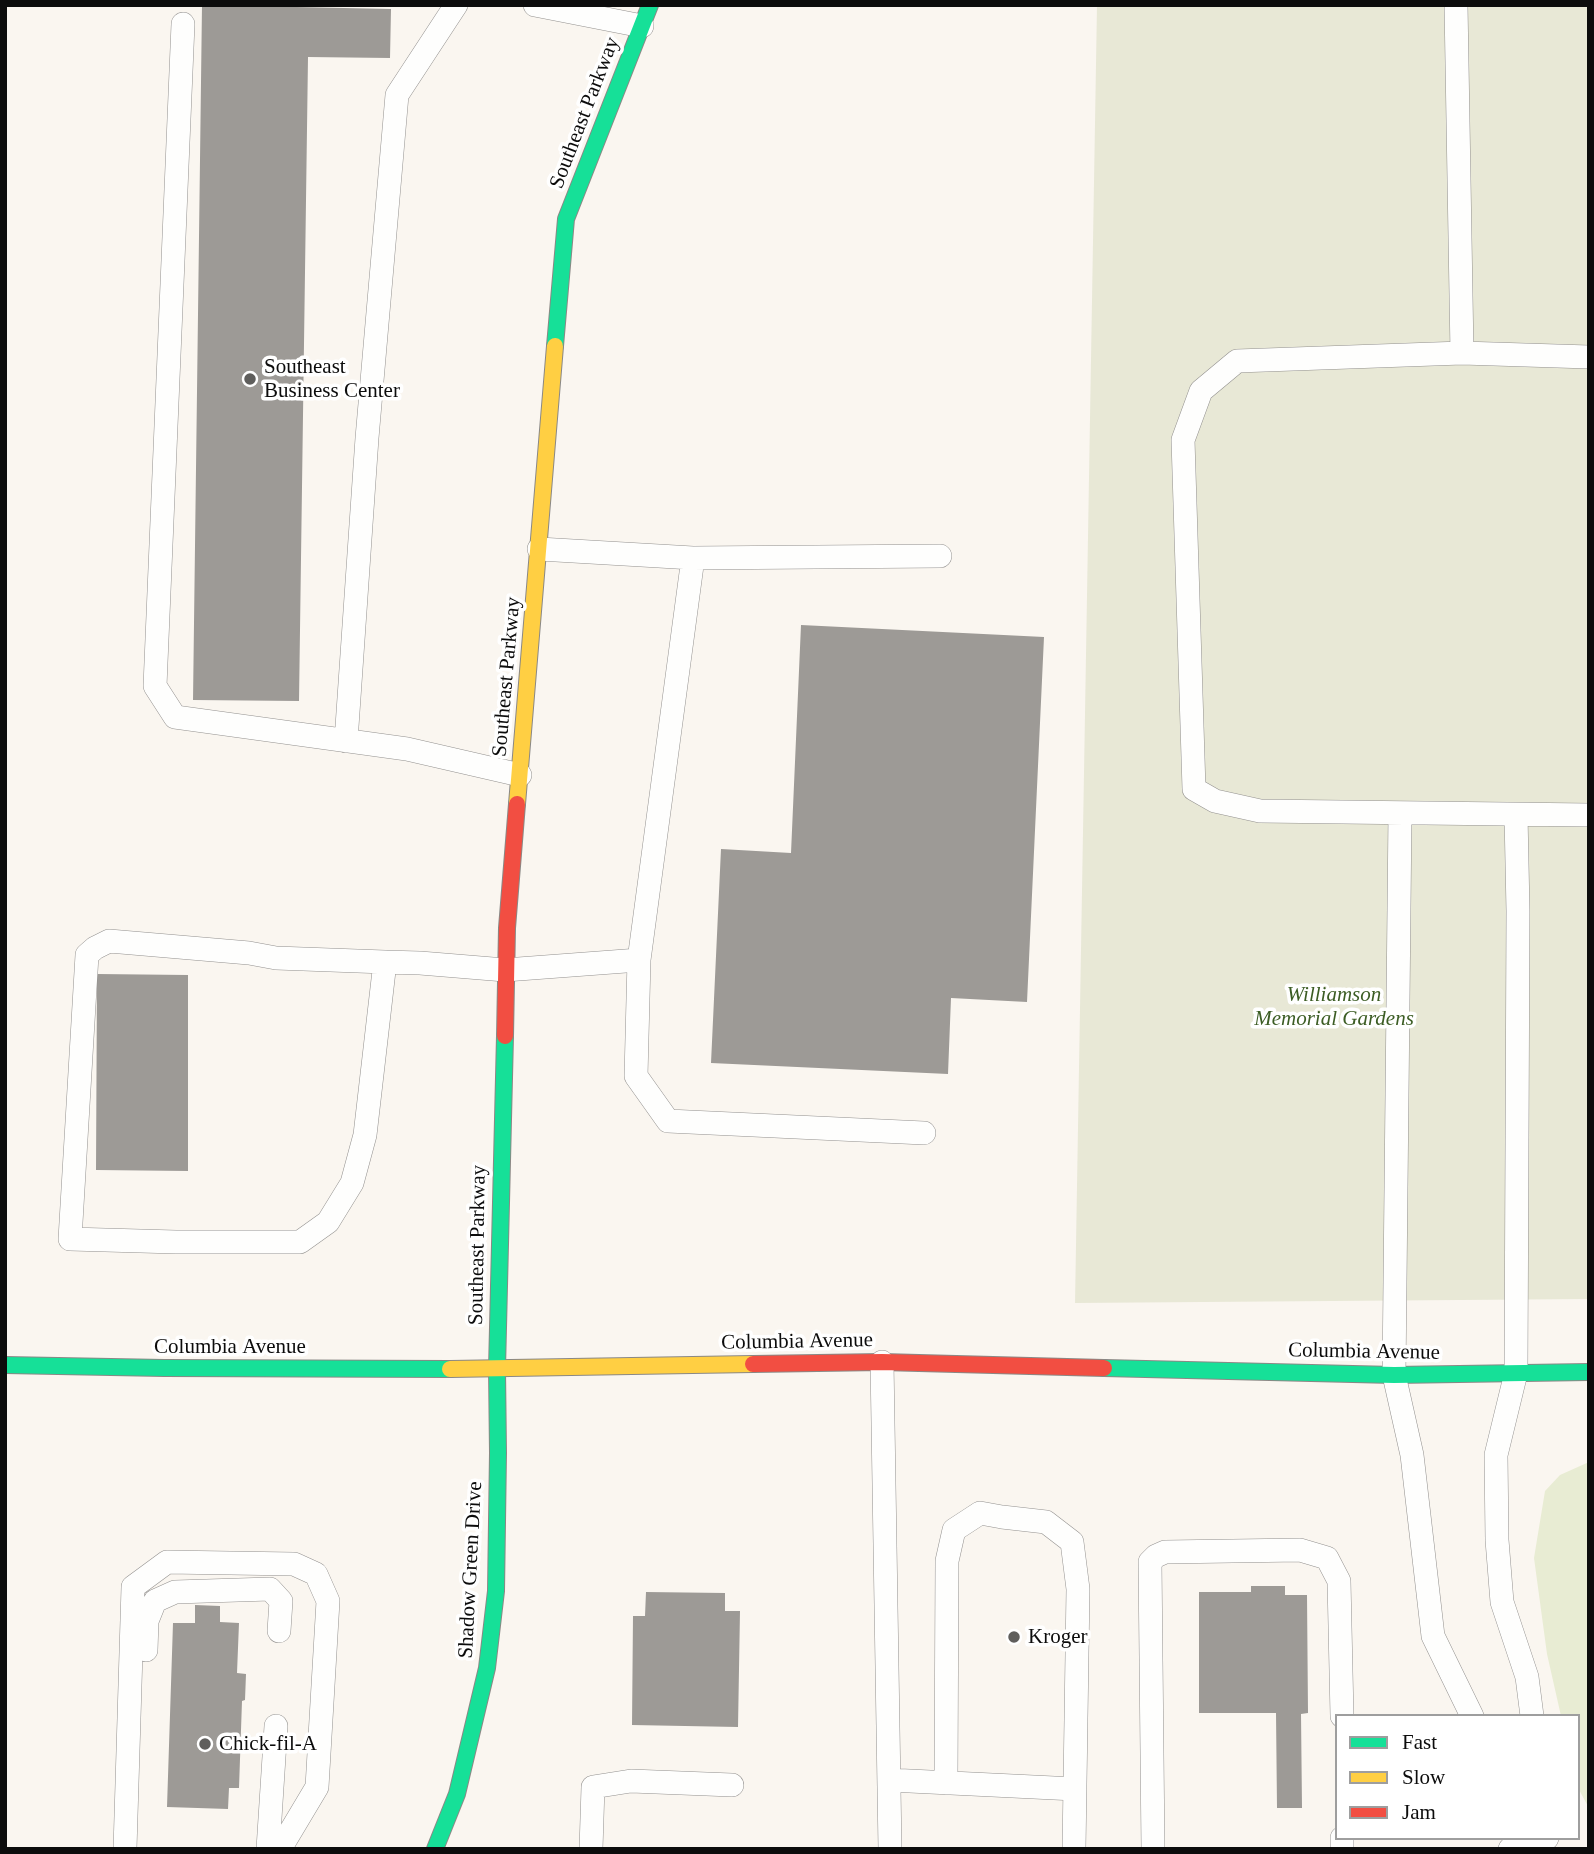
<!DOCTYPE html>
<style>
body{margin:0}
#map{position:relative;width:1594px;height:1854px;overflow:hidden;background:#faf6f0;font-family:Georgia,serif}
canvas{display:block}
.frame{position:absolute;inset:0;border:7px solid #0c0c0c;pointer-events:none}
.legend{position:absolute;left:1335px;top:1714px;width:245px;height:126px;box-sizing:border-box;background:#fff;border:2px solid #9e9e9e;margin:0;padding:9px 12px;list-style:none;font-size:21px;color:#0c0c0c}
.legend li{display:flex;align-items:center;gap:14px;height:35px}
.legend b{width:35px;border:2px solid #9e9e9e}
</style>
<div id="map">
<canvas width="1594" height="1854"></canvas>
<div class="frame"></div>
<ul class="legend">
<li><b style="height:9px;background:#16e098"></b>Fast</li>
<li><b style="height:9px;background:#ffcf43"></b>Slow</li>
<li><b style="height:9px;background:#f24e42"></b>Jam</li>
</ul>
</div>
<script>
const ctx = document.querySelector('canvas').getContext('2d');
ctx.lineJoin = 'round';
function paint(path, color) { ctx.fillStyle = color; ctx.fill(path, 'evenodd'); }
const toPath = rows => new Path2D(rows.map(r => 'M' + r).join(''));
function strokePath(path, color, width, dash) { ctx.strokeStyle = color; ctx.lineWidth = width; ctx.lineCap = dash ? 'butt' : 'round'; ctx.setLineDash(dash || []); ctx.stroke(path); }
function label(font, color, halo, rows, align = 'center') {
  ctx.font = font + ' Georgia,serif'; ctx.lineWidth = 7; ctx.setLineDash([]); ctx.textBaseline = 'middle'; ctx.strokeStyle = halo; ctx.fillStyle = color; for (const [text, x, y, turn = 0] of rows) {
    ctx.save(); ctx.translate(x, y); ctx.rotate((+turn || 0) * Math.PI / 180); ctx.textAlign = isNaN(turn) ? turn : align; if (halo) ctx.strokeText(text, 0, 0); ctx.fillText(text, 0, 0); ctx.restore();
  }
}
paint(toPath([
 [1589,1462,1589,1808,1578,1788,1578,1716,1561,1716,1547,1654,1534,1558,1545,1491,1560,1475]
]), '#e8ecd3');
paint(toPath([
 [1097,5,1589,5,1589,1299,1075,1303]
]), '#e8e8d6');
paint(toPath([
 [202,5,391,9,390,58,308,57,299,701,193,700],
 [801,625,1044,637,1027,1002,951,998,948,1074,711,1063,721,849,791,853],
 [97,974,188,975,188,1171,96,1170],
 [1251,1586,1285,1586,1285,1595,1307,1595,1308,1713,1301,1714,1302,1808,1277,1808,1276,1713,1199,1713,1199,1592,1251,1592],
 [646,1592,725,1593,725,1611,740,1611,738,1727,632,1725,633,1616,645,1616],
 [195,1605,220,1606,220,1622,239,1623,237,1673,246,1674,245,1700,242,1701,239,1788,229,1788,228,1809,167,1807,173,1623,195,1623]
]), '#9d9a96');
const lane = toPath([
 [535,5,642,26],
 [1456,5,1462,353],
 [183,24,155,686,175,717,407,749,520,775],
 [1589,357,1462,353,1237,361,1201,391,1183,440,1194,789,1215,801,1260,811,1589,815],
 [539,549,693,558,639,960],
 [693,558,940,556],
 [346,741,367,438,397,95,456,5],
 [1400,814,1394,1375,1412,1455,1433,1636,1472,1716],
 [1516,815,1518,911,1516,1373,1496,1455,1497,1540,1502,1602,1527,1677,1532,1716],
 [385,962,365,1135,352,1183,328,1222,300,1242,176,1242,70,1239,87,955,95,948,109,941,249,953,276,958,385,962,420,963,505,970,639,960,636,1076,668,1121,924,1133],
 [882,1362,890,1849],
 [146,1650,147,1621,155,1601,175,1592,270,1589,281,1601,279,1631],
 [889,1780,1075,1789],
 [946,1783,947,1561,954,1530,980,1513,1002,1517,1046,1522,1072,1542,1078,1589,1074,1849],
 [1342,1838,1342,1849],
 [125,1849,133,1587,167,1562,294,1564,316,1574,328,1601,317,1787,280,1849],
 [268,1849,276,1726],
 [591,1849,593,1787,631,1781,732,1785],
 [1153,1849,1150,1562,1156,1556,1165,1552,1300,1550,1327,1558,1339,1581,1342,1716],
 [1510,1849,1547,1838]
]);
const fast = toPath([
 [555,346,566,219,650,5],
 [5,1365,164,1368,450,1369],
 [1104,1368,1394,1375,1589,1372],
 [435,1849,457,1794,487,1668,496,1591,498,1453,497,1369,505,1036]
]);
const slow = toPath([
 [517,804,555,346],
 [450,1369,753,1364]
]);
const jam = toPath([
 [505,1036,507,928,517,804],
 [753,1364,882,1362,1104,1368]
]);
strokePath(lane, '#93918f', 24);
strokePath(fast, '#8a8885', 18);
strokePath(slow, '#8a8885', 18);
strokePath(jam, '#8a8885', 18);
strokePath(lane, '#fefefd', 23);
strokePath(fast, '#16e098', 16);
strokePath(slow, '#ffcf43', 16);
strokePath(jam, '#f24e42', 16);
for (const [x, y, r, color] of [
 [250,379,7,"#5f5e5c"],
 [1014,1637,7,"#5f5e5c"],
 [205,1744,7,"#5f5e5c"]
]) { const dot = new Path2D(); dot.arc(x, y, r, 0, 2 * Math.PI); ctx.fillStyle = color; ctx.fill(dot); strokePath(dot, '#fff', 2.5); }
label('21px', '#0c0c0c', '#fff', [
 ["Southeast Parkway",585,113,-69],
 ["Southeast Parkway",507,677,-85],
 ["Southeast Parkway",478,1245,-89],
 ["Columbia Avenue",797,1342,-1],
 ["Columbia Avenue",230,1347],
 ["Columbia Avenue",1364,1352,1],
 ["Shadow Green Drive",471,1570,-87]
]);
label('21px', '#0c0c0c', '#fff', [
 ["Southeast",264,367],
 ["Business Center",264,391],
 ["Kroger",1028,1637],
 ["Chick-fil-A",219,1744]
], 'left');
label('italic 21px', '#3c5d24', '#fff', [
 ["Williamson",1334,995],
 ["Memorial Gardens",1334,1019]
]);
</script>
